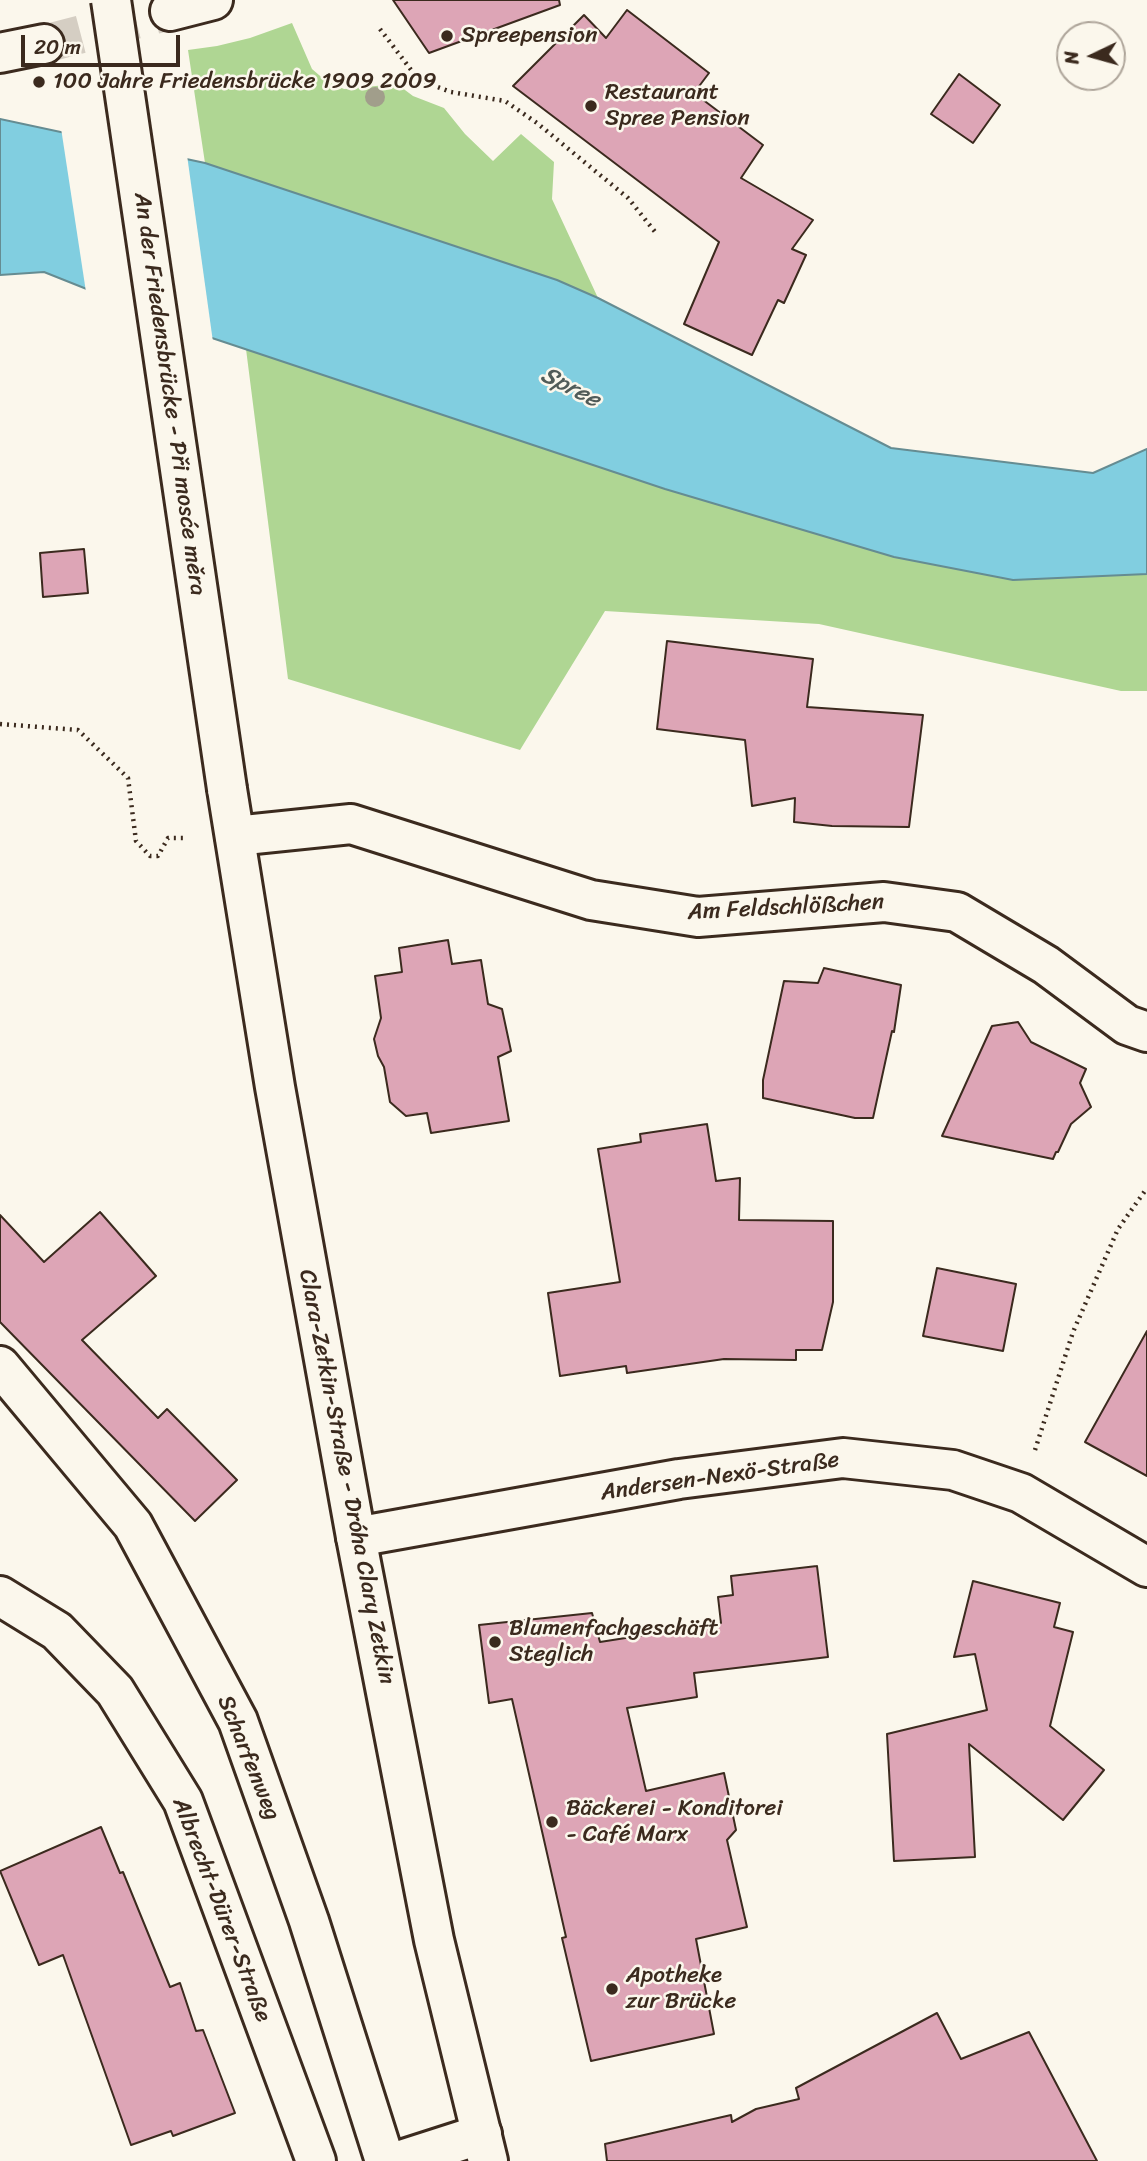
<!DOCTYPE html>
<meta charset="utf-8">
<style>
body{margin:0}
#map{position:relative;width:1147px;height:2161px;overflow:hidden;background:#fbf7ec;font-family:Sriracha,sans-serif}
canvas{display:block}
.north{position:absolute;left:1056px;top:21px;width:70px;height:70px;box-sizing:border-box;background:#fbf7ec;border:2px solid #aea59a;border-radius:50%;rotate:265deg;font-size:19px;font-weight:700;line-height:28px;text-align:center;color:#3b2a1e}
.north::after{content:'';display:block;margin:auto;width:24px;height:32px;background:#3b2a1e;clip-path:polygon(50% 0,100% 100%,50% 72%,0 100%)}
.scale{position:absolute;left:21px;top:35px;width:159px;height:32px;box-sizing:border-box;border:4px solid #3b2a1e;border-top:0;padding-left:9px;font-size:21px;line-height:24px;white-space:nowrap;color:#3b2a1e;-webkit-text-stroke:5px #fbf7ec;paint-order:stroke}
</style>
<div id="map">
<canvas width="1147" height="2161"></canvas>
<div class="north">N</div>
<div class="scale">20 m</div>
</div>
<script>
const ctx = document.querySelector('canvas').getContext('2d');
ctx.lineJoin = 'round';
function paint(path, color) { ctx.fillStyle = color; ctx.fill(path, 'evenodd'); }
const toPath = rows => new Path2D(rows.map(r => 'M' + r).join(''));
function strokePath(path, color, width, dash) { ctx.strokeStyle = color; ctx.lineWidth = width; ctx.lineCap = dash ? 'butt' : 'round'; ctx.setLineDash(dash || []); ctx.stroke(path); }
function label(font, color, halo, rows, align = 'center') {
  ctx.font = font + ' Sriracha,sans-serif'; ctx.lineWidth = 5; ctx.setLineDash([]); ctx.textBaseline = 'middle'; ctx.strokeStyle = halo; ctx.fillStyle = color; for (const [text, x, y, turn = 0] of rows) {
    ctx.save(); ctx.translate(x, y); ctx.rotate((+turn || 0) * Math.PI / 180); ctx.textAlign = isNaN(turn) ? turn : align; if (halo) ctx.strokeText(text, 0, 0); ctx.fillText(text, 0, 0); ctx.restore();
  }
}
paint(toPath([
 [292,23,312,69,326,81,344,89,397,84,413,96,444,108,465,134,493,161,521,134,554,162,552,199,598,298,557,280,205,163,188,50,217,46,250,38],
 [246,349,665,489,894,557,1013,580,1147,574,1147,691,1121,691,819,624,605,611,520,750,288,679]
]), '#afd693');
const water = toPath([
 [0,119,205,163,557,280,598,298,891,448,1093,473,1147,449,1147,574,1013,580,894,557,665,489,197,333,44,272,0,275,0,119]
]);
paint(water, '#81cee0');
strokePath(water, '#658c92', 2);
paint(toPath([
 [61,128,187,155,213,342,86,292]
]), '#fbf7ec');
const building = toPath([
 [393,0,559,0,560,5,429,53,393,0],
 [627,10,709,73,694,93,763,145,741,178,813,220,792,249,806,255,784,303,778,300,752,355,684,324,719,242,513,86,584,15,606,38,627,10],
 [959,74,1000,105,973,143,931,114,959,74],
 [84,549,88,593,43,597,40,553,84,549],
 [667,641,813,659,807,707,923,715,909,827,832,826,794,822,795,798,752,806,745,740,657,729,667,641],
 [448,940,452,964,481,960,488,1004,502,1009,511,1051,498,1057,509,1121,431,1133,427,1113,406,1116,390,1102,384,1067,378,1056,374,1039,381,1018,375,976,402,972,399,948,448,940],
 [824,968,901,985,894,1032,892,1031,873,1118,855,1118,763,1098,763,1080,784,981,818,983,824,968],
 [1018,1022,1031,1042,1086,1069,1080,1083,1091,1107,1071,1124,1058,1152,1056,1152,1053,1159,942,1136,992,1026,1018,1022],
 [707,1124,716,1181,740,1178,739,1220,833,1221,833,1302,822,1350,796,1350,796,1360,724,1359,627,1373,626,1366,560,1376,548,1293,620,1282,598,1149,641,1142,640,1134,707,1124],
 [100,1212,156,1276,82,1340,158,1418,167,1409,237,1480,195,1521,0,1322,0,1215,44,1262,100,1212],
 [937,1268,1016,1284,1003,1351,923,1336,937,1268],
 [1147,1331,1147,1476,1085,1442,1147,1331],
 [817,1566,828,1657,694,1673,697,1697,627,1708,646,1791,724,1773,736,1830,727,1840,747,1927,696,1939,714,2034,591,2061,562,1938,566,1937,512,1699,489,1703,479,1625,592,1613,600,1642,721,1623,718,1597,733,1595,731,1576,817,1566],
 [973,1581,1060,1603,1054,1627,1073,1632,1050,1726,1104,1770,1063,1820,969,1744,975,1857,894,1861,887,1734,987,1710,975,1654,954,1657,973,1581],
 [101,1827,120,1873,123,1872,170,1987,180,1983,196,2031,203,2030,235,2113,173,2136,171,2131,131,2145,63,1955,39,1965,0,1871,101,1827],
 [937,2013,961,2059,1029,2032,1097,2161,607,2161,605,2144,731,2115,732,2122,756,2109,799,2099,796,2088,937,2013]
]);
paint(building, '#dda5b6');
strokePath(building, '#3b2a1e', 2);
strokePath(toPath([
 [44,44,170,11]
]), '#d5cec3', 38, [38, 19]);
const minor = toPath([
 [170,11,213,0],
 [0,53,44,44],
 [235,836,351,824,591,900,698,917,884,902,957,912,1046,965,1127,1025,1147,1032],
 [0,1366,133,1525,238,1721,309,1921,385,2161],
 [356,1537,679,1479,843,1458,953,1470,1021,1493,1147,1567],
 [0,1596,57,1631,115,1691,183,1801,316,2161],
 [398,2161,482,2134]
]);
const secondary = toPath([
 [227,789,275,1087,356,1537,434,1940,488,2161]
]);
strokePath(minor, '#3b2a1e', 44);
strokePath(secondary, '#3b2a1e', 44);
strokePath(toPath([
 [380,29,415,75,427,83,451,92,505,101,537,123,628,198,656,233],
 [0,724,78,730,128,778,136,841,150,856,158,856,168,838,187,838],
 [1035,1450,1073,1332,1118,1229,1147,1188]
]), '#3b2a1e', 4.5, [2, 5]);
strokePath(minor, '#fbf7ec', 38);
strokePath(secondary, '#fbf7ec', 38);
const secondaryBridge = toPath([
 [111,0,227,789]
]);
strokePath(secondaryBridge, '#3b2a1e', 44, []);
strokePath(secondaryBridge, '#fbf7ec', 38);
ctx.fillStyle = '#a19e8b';
for (const [x, y] of [
 [375,97]
]) { ctx.beginPath(); ctx.arc(x, y, 10, 0, 2 * Math.PI); ctx.fill(); }
for (const [x, y, r, color] of [
 [447,36,7,"#3b2a1e"],
 [39,82,7,"#3b2a1e"],
 [591,106,7,"#3b2a1e"],
 [495,1642,7,"#3b2a1e"],
 [552,1822,7,"#3b2a1e"],
 [612,1989,7,"#3b2a1e"]
]) { const dot = new Path2D(); dot.arc(x, y, r, 0, 2 * Math.PI); ctx.fillStyle = color; ctx.fill(dot); strokePath(dot, '#fbf7ec', 2.5); }
label('23px', '#3b2a1e', '#fbf7ec', [
 ["Spreepension",461,36],
 ["100 Jahre Friedensbrücke 1909 2009",53,82],
 ["Restaurant",605,93],
 ["Spree Pension",605,119],
 ["Blumenfachgeschäft",509,1629],
 ["Steglich",509,1655],
 ["Bäckerei - Konditorei",566,1809],
 ["- Café Marx",566,1835],
 ["Apotheke",626,1976],
 ["zur Brücke",626,2002]
], 'left');
label('23px', '#3b2a1e', '#fbf7ec', [
 ["An der Friedensbrücke - Při mosće měra",169,394,82],
 ["Am Feldschlößchen",786,908,-3],
 ["Clara-Zetkin-Straße - Dróha Clary Zetkin",346,1477,79],
 ["Andersen-Nexö-Straße",720,1477,-8],
 ["Scharfenweg",248,1758,68],
 ["Albrecht-Dürer-Straße",221,1910,69]
]);
label('italic 24px', '#505b58', '#fbf7ec', [
 ["Spree",570,388,27]
]);
</script>
